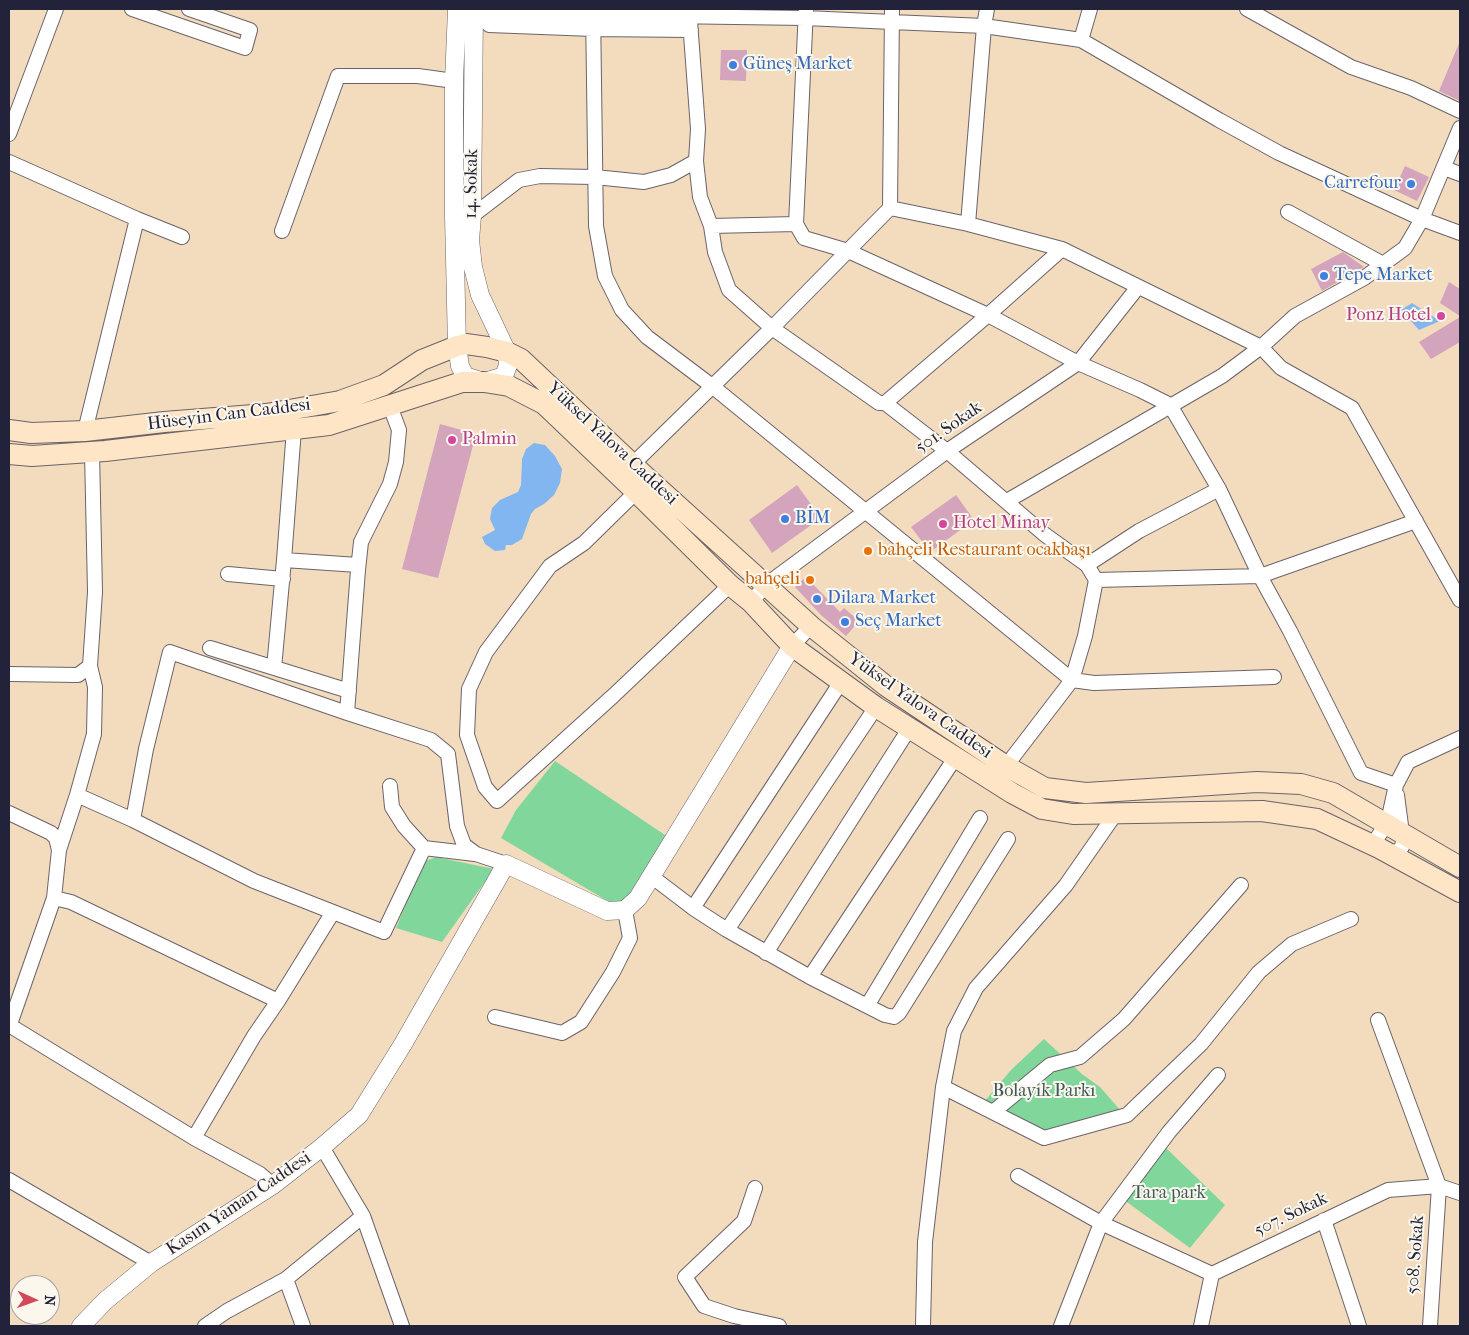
<!DOCTYPE html>
<meta charset="utf-8">
<style>
body{margin:0}
#map{position:relative;width:1469px;height:1335px;overflow:hidden;background:#f3dcbe;font-family:"IM FELL French Canon",serif}
canvas{display:block}
.frame{position:absolute;inset:0;border:10px solid #22223b;pointer-events:none}
.north{position:absolute;left:10px;top:1275px;width:50px;height:50px;box-sizing:border-box;background:#fbf7ec;border:1px solid #a4a2a5;border-radius:50%;rotate:92deg;font-size:14px;font-weight:700;line-height:20px;text-align:center;color:#22223b}
.north::after{content:'';display:block;margin:auto;width:18px;height:22px;background:#d1495b;clip-path:polygon(50% 0,100% 100%,50% 72%,0 100%)}
</style>
<div id="map">
<canvas width="1469" height="1335"></canvas>
<div class="frame"></div>
<div class="north">N</div>
</div>
<script>
const ctx = document.querySelector('canvas').getContext('2d');
ctx.lineJoin = 'round';
function paint(path, color) { ctx.fillStyle = color; ctx.fill(path, 'evenodd'); }
const toPath = rows => new Path2D(rows.map(r => 'M' + r).join(''));
function strokePath(path, color, width, dash) { ctx.strokeStyle = color; ctx.lineWidth = width; ctx.lineCap = dash ? 'butt' : 'round'; ctx.setLineDash(dash || []); ctx.stroke(path); }
function label(font, color, halo, rows, align = 'center') {
  ctx.font = font + ' "IM FELL French Canon",serif'; ctx.lineWidth = 4; ctx.setLineDash([]); ctx.textBaseline = 'middle'; ctx.strokeStyle = halo; ctx.fillStyle = color; for (const [text, x, y, turn = 0] of rows) {
    ctx.save(); ctx.translate(x, y); ctx.rotate((+turn || 0) * Math.PI / 180); ctx.textAlign = isNaN(turn) ? turn : align; if (halo) ctx.strokeText(text, 0, 0); ctx.fillText(text, 0, 0); ctx.restore();
  }
}
paint(toPath([
 [555,761,668,837,632,895,626,900,618,903,611,903,501,838,516,810],
 [436,857,494,869,442,942,396,928,423,862],
 [1044,1039,1082,1074,1100,1087,1121,1111,1043,1134,984,1102,1011,1070],
 [1164,1146,1225,1205,1190,1248,1124,1200]
]), '#81d79b');
paint(toPath([
 [1412,303,1440,321,1419,330,1401,310],
 [534,443,545,445,555,456,562,469,560,483,554,495,544,504,535,509,531,514,522,539,512,545,506,545,505,550,495,551,485,544,482,537,495,530,490,519,492,508,500,500,518,492,521,485,522,459,526,449]
]), '#82b6f0');
paint(toPath([
 [1460,41,1460,101,1439,91],
 [721,50,747,50,746,81,720,80],
 [1405,166,1429,177,1417,201,1394,190],
 [1343,252,1364,267,1322,291,1311,269],
 [1449,282,1460,289,1460,316,1440,303],
 [1460,317,1460,342,1431,359,1419,342],
 [440,424,476,434,438,578,402,569],
 [797,485,821,518,772,553,749,520],
 [956,495,974,520,930,552,911,527],
 [806,577,840,612,844,608,859,621,846,636,822,616,795,587]
]), '#d4a3bc');
const minor = toPath([
 [132,9,245,48,250,30,189,9],
 [593,9,596,226,605,276,622,310,647,337,712,386,1072,680,1094,683,1274,677],
 [806,9,796,224,804,238,848,251,988,315,1078,363,1140,390,1170,405,1219,489,1260,576,1290,631,1361,773,1396,785],
 [1247,9,1351,67,1411,88,1460,111],
 [690,21,698,129,696,161,700,197,711,226,715,252,729,290,772,328,890,208,892,9],
 [691,30,593,29,489,25,489,12,593,15,806,18,892,22,984,26,1081,40,1090,9],
 [1081,40,1219,120,1279,153,1422,219,1460,233],
 [9,134,56,9],
 [9,162,137,219,182,237],
 [1444,168,1460,174],
 [890,208,968,224,1062,249,1261,347,1281,368,1352,408,1460,600],
 [1288,212,1383,264],
 [464,216,472,216,519,180,540,176,595,177,644,182,671,175,696,161],
 [968,224,984,26,987,9],
 [711,226,796,224],
 [282,231,338,76,418,76,454,81],
 [885,403,988,315,1062,249],
 [294,429,284,560,358,565],
 [85,431,137,219],
 [633,464,772,328,879,403,885,403,947,451,1044,534,1087,565,1096,580,1085,636,1072,680,1006,766],
 [636,492,584,543,550,566,486,652,469,689,467,735,485,787,497,801,613,696,730,585],
 [1007,501,1222,376,1261,347,1295,316,1364,278,1405,248,1422,219,1460,128],
 [1087,565,1139,531,1219,489],
 [228,574,283,579],
 [1096,580,1260,576,1416,521],
 [751,602,766,585,947,451,1078,363,1138,287],
 [792,646,811,626],
 [210,648,349,691],
 [274,668,284,560],
 [9,674,78,675,90,666,95,592,92,452],
 [347,713,358,570,361,542,390,484,396,462,399,430,390,406],
 [390,786,392,807,404,826,424,848],
 [77,795,133,820,254,881,384,932,424,848,475,854],
 [9,813,51,833,56,838,59,850,54,898,9,1027],
 [133,820,146,749,170,652,347,713,431,740,448,754,457,826,464,845,476,854,506,864],
 [1379,848,1377,838,1381,832,1387,826,1396,785,1408,762,1460,738],
 [59,850,77,795,94,734,95,687,90,666],
 [1388,852,1398,851,1402,847,1403,841,1397,795],
 [651,876,693,908,727,930,810,977,885,1015,894,1017,899,1013,1008,839],
 [54,898,71,902,278,1001],
 [693,908,841,682],
 [727,930,876,707],
 [766,953,909,729],
 [810,977,955,758],
 [867,1006,980,818],
 [495,1017,562,1033,581,1022,613,972,630,938,625,910],
 [1378,1020,1439,1186,1430,1326],
 [9,1025,194,1138,260,1174,273,1185],
 [943,1087,1044,1138,1127,1115,1201,1044,1259,972,1292,944,1351,919],
 [993,1112,1050,1065,1080,1057,1124,1019,1241,885],
 [194,1138,254,1036,278,1001,333,912],
 [322,1147,363,1216,402,1326],
 [1018,1176,1101,1223,1212,1274],
 [9,1180,151,1263],
 [755,1188,744,1221,685,1277,704,1306,734,1316,779,1326],
 [1324,1220,1359,1326],
 [286,1279,303,1326],
 [205,1326,227,1311,286,1279,363,1216],
 [923,1326,925,1242,943,1087,954,1031,976,988,1066,885,1116,813],
 [1061,1326,1101,1223,1169,1132,1218,1075],
 [1201,1326,1212,1274,1388,1190,1439,1186,1460,1193]
]);
const tertiary = toPath([
 [457,9,454,81,454,216,457,346,460,366,465,376,484,382,504,376,508,365,507,352,480,295,473,267,470,240,472,216,474,9],
 [81,1326,105,1301,151,1263,273,1185,322,1147,359,1115,403,1044,506,864,607,911,625,910,638,898,792,646]
]);
const secondary = toPath([
 [9,430,31,433,85,431,164,422,266,414,340,401,384,385,422,360,457,346,466,344,487,347,507,352,521,359,645,476,811,626,886,686,1006,766,1045,788,1086,793,1257,782,1301,784,1333,793,1460,867],
 [9,454,32,456,105,451,329,425,462,382,484,382,509,386,544,404,633,489,730,585,751,602,792,646,876,707,1012,793,1042,809,1073,814,1262,811,1317,819,1379,848,1460,892]
]);
strokePath(minor, '#6b6369', 16);
strokePath(tertiary, '#6b6369', 19);
strokePath(secondary, '#6b6369', 22);
strokePath(minor, '#fff', 14);
strokePath(tertiary, '#fff', 18);
strokePath(secondary, '#fde5c5', 20);
for (const [x, y, r, color] of [
 [733,65,5,"#3f7fe0"],
 [1411,184,5,"#3f7fe0"],
 [1324,276,5,"#3f7fe0"],
 [1441,316,5,"#d1479c"],
 [452,440,5,"#d1479c"],
 [785,519,5,"#3f7fe0"],
 [943,524,5,"#d1479c"],
 [868,551,5,"#e8710a"],
 [810,580,5,"#e8710a"],
 [817,599,5,"#3f7fe0"],
 [845,622,5,"#3f7fe0"]
]) { const dot = new Path2D(); dot.arc(x, y, r, 0, 2 * Math.PI); ctx.fillStyle = color; ctx.fill(dot); strokePath(dot, '#fbf7ec', 2); }
label('18px', '#366cbe', '#fbf7ec', [
 ["Güneş Market",743,65],
 ["Carrefour",1401,184,"right"],
 ["Tepe Market",1334,276],
 ["BİM",795,519],
 ["Dilara Market",827,599],
 ["Seç Market",855,622]
], 'left');
label('18px', '#22223b', '#fbf7ec', [
 ["14. Sokak",472,184,-89],
 ["Hüseyin Can Caddesi",229,415,-7],
 ["501. Sokak",949,428,-35],
 ["Yüksel Yalova Caddesi",612,444,43],
 ["Yüksel Yalova Caddesi",920,706,35],
 ["Kasım Yaman Caddesi",239,1204,-34],
 ["507. Sokak",1291,1215,-26],
 ["508. Sokak",1416,1255,-86]
]);
label('18px', '#b23c85', '#fbf7ec', [
 ["Ponz Hotel",1431,316,"right"],
 ["Palmin",462,440],
 ["Hotel Minay",953,524]
], 'left');
label('18px', '#c56008', '#fbf7ec', [
 ["bahçeli Restaurant ocakbaşı",878,551],
 ["bahçeli",800,580,"right"]
], 'left');
label('18px', '#3e5858', '#fbf7ec', [
 ["Bolayık Parkı",1044,1092],
 ["Tara park",1169,1194]
]);
</script>
